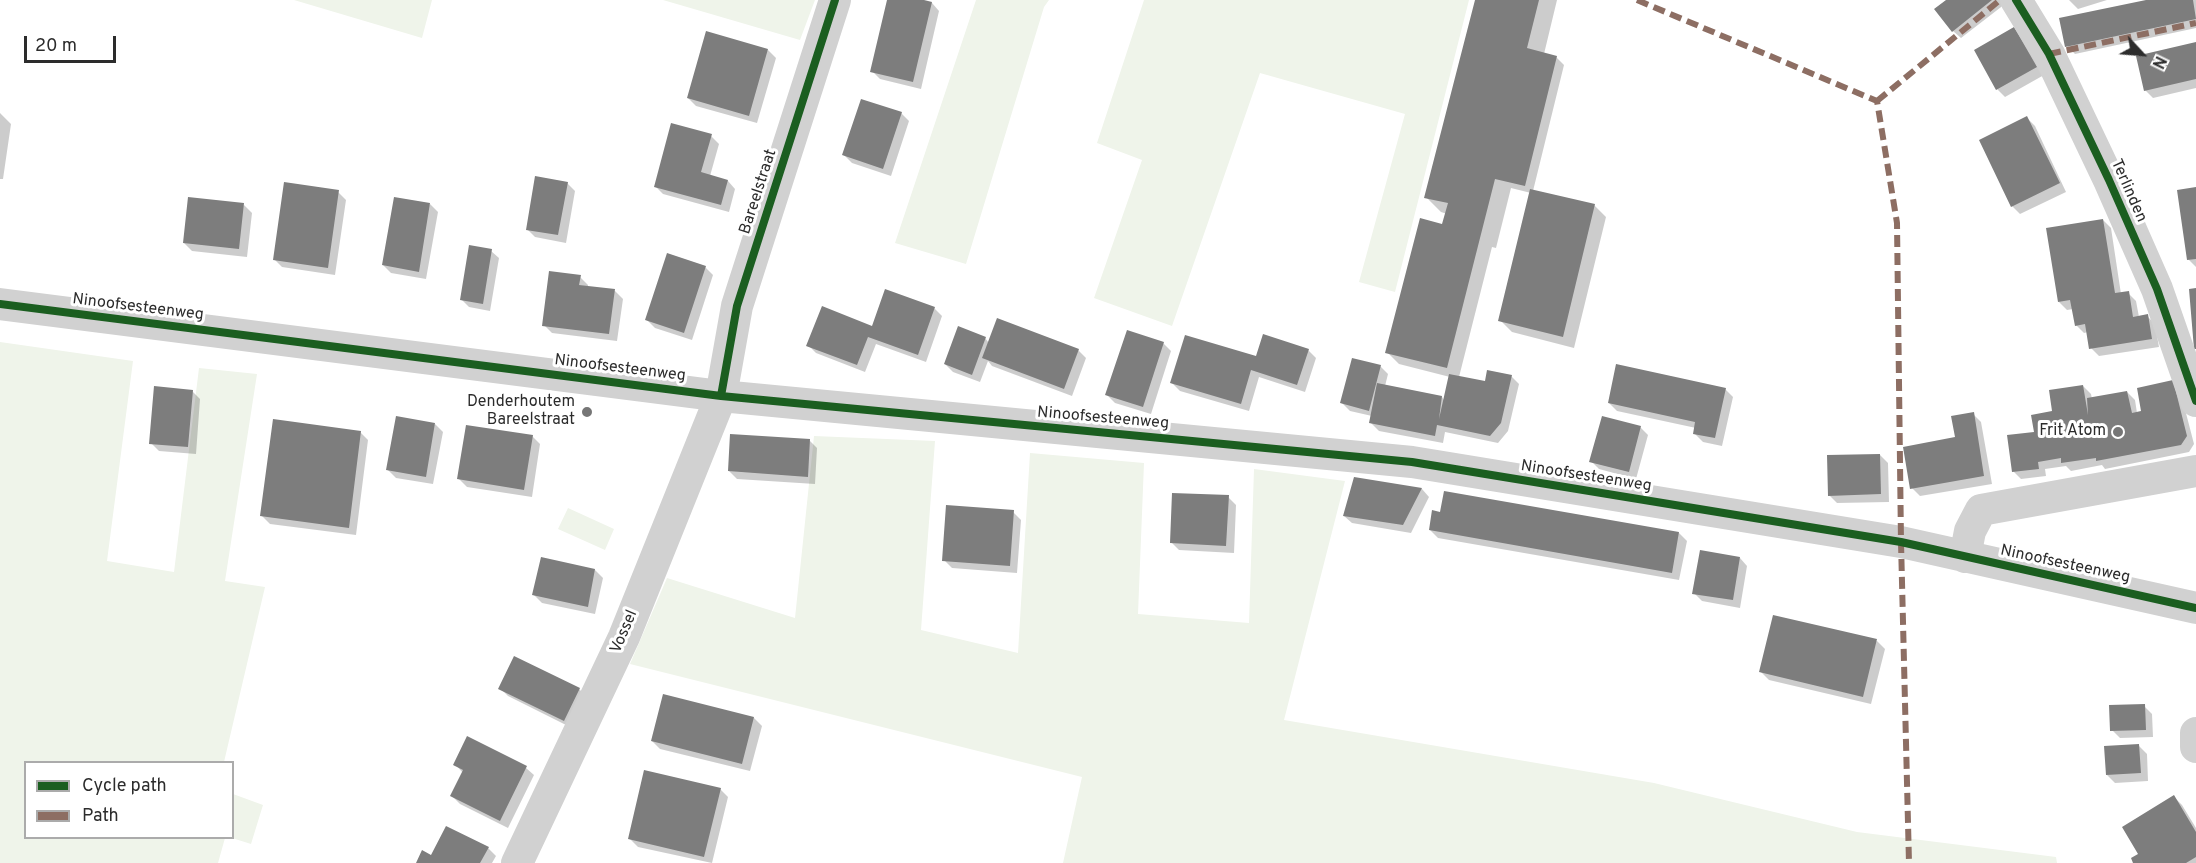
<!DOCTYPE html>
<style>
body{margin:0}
#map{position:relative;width:2196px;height:863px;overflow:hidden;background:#fff;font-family:Overpass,sans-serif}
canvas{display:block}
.legend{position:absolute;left:24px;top:761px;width:210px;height:78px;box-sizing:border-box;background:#fff;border:2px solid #ababab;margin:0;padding:8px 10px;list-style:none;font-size:18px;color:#2c2c2c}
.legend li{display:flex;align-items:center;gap:12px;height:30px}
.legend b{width:30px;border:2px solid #ababab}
.north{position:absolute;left:2112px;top:24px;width:60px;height:60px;-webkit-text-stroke:4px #fff;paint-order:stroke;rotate:116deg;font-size:16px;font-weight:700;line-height:24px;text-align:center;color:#2c2c2c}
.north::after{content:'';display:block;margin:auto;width:21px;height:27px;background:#2c2c2c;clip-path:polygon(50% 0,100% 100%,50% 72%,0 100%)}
.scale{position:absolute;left:24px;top:36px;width:92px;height:27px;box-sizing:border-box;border:3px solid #2c2c2c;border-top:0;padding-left:8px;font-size:18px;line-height:21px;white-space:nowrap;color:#2c2c2c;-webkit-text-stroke:4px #fff;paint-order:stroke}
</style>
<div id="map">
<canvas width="2196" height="863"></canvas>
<ul class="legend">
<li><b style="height:8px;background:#1b5e20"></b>Cycle path</li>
<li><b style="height:8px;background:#8d6e63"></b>Path</li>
</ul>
<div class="north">N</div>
<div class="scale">20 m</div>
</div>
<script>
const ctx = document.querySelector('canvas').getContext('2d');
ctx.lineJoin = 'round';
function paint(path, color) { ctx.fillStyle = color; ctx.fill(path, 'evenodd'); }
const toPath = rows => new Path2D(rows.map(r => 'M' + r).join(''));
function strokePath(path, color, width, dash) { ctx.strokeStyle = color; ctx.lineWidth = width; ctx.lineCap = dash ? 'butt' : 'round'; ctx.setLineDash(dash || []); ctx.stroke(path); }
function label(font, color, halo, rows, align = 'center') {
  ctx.font = font + ' Overpass,sans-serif'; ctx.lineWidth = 6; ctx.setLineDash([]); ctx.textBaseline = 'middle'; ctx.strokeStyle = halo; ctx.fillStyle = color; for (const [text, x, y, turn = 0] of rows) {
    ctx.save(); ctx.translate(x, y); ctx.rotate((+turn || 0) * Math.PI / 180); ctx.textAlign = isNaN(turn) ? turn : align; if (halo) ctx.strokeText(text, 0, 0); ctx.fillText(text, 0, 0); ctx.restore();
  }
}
paint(toPath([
 [294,0,432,0,422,38],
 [663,0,815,0,800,40],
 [976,0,1049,0,1044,7,966,264,895,243],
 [1144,0,1469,0,1395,292,1359,282,1405,114,1260,73,1172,326,1094,298,1142,160,1097,143],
 [0,342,133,361,107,561,174,572,199,368,257,374,225,581,265,587,224,762,26,762,26,838,225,838,218,863,0,863],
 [814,436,935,441,921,630,1018,653,1030,453,1144,463,1138,614,1249,623,1254,469,1345,481,1284,720,1654,783,1857,832,2056,857,2057,863,1063,863,1082,777,630,664,667,578,795,618],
 [568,508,614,529,605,550,558,529],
 [233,794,263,805,251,844,232,838]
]), '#eff4ea');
paint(toPath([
 [889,0,918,0,932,3,939,11,921,89,880,79,872,71],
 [1476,0,1557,0,1544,54,1556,57,1564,65,1533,191,1594,205,1606,217,1574,348,1512,332,1500,320,1531,193,1511,188,1496,248,1492,247,1459,377,1486,383,1511,376,1519,384,1508,431,1498,443,1445,432,1443,443,1379,431,1371,423,1372,416,1350,411,1342,403,1380,366,1388,374,1385,386,1442,397,1444,400,1450,377,1399,364,1387,352,1447,227,1447,214,1441,212,1426,197],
 [1948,0,2002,0,2005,4,1961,38,1953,31],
 [2069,0,2107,0,2078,9],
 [2153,0,2196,0,2196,28,2075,54,2067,46],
 [2014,28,2022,36,2044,75,2005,97,1997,89],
 [2196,44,2196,88,2153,98,2145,90],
 [768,50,776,58,757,123,696,106,688,98],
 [0,113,11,124,3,179,0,179],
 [901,113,909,121,891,176,852,163,844,155],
 [2027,118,2035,126,2066,192,2020,214,2012,206],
 [711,136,719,144,710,176,728,181,735,189,729,212,663,194,655,186],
 [567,183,575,191,566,243,535,237,527,229],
 [2196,188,2196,267,2188,259],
 [338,192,346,200,335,275,282,267,274,259],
 [430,204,438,212,426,279,391,273,383,265],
 [244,205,252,213,247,257,192,251,184,243],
 [2103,220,2111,228,2121,294,2128,293,2136,301,2139,317,2147,316,2155,324,2159,347,2099,356,2091,348,2088,332,2084,333,2076,325,2073,309,2067,310,2059,302],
 [491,251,499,258,490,311,469,307,461,299],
 [705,267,713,275,692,340,655,328,647,320],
 [580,277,588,285,588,287,615,291,623,299,617,341,552,333,544,325],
 [934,308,942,316,926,362,876,344,865,372,816,353,808,345],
 [985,338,989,343,1078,350,1086,358,1072,396,992,366,988,361,980,382,953,372,945,364],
 [1163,343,1171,351,1151,414,1115,403,1107,395],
 [1308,350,1316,358,1305,392,1259,377,1249,411,1180,391,1172,383,1257,357],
 [2083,386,2091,394,2092,399,2127,392,2135,400,2137,413,2142,413,2139,389,2180,390,2194,444,2189,452,2105,469,2102,465,2071,471,2066,466,2045,469,2046,476,2021,479,2013,471,2036,433,2054,412],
 [1725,389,1733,397,1722,446,1703,442,1695,434,1696,428,1617,411,1609,403],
 [192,391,200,399,196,454,159,451,151,443],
 [1973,414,1981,422,1992,484,1920,496,1912,488,1957,439],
 [435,424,443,432,433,484,396,478,388,470],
 [1640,427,1648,435,1636,479,1599,469,1591,461],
 [360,432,368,440,356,535,270,524,262,516],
 [532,436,540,444,532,497,467,487,459,479],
 [809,440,817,448,815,484,737,479,729,471],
 [1880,455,1888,463,1889,502,1837,503,1829,495],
 [1355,479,1422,489,1429,497,1411,533,1352,523,1344,516],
 [1228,497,1236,505,1234,553,1179,550,1171,542],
 [1013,512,1021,520,1017,573,952,568,944,560],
 [1441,513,1679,533,1687,541,1679,580,1438,538,1430,530],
 [1740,558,1747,566,1740,608,1702,601,1694,593],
 [595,570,603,578,595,614,542,603,534,595],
 [1877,641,1885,649,1871,704,1769,680,1761,672],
 [500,688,579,689,587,697,572,728,508,696],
 [664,695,754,718,762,726,750,771,660,749,652,741],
 [2144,706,2152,714,2153,737,2120,738,2112,730],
 [468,738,526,768,534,775,508,828,460,804,452,796,463,773,455,764],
 [2139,746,2147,754,2148,781,2115,783,2107,775],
 [720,789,728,797,712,863,638,847,630,839],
 [2174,797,2182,805,2196,828,2196,863,2135,863],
 [488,848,496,856,492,863,417,863,432,857]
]), '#0003');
paint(toPath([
 [887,0,924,0,932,2,913,82,870,72],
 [1475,0,1539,0,1527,48,1557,56,1525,186,1495,179,1447,368,1385,353,1420,218,1442,224,1448,203,1424,198],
 [1946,0,1992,0,1952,32,1934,9],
 [2146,0,2193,0,2196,19,2065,47,2059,18],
 [2014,27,2037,67,1996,90,1974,50],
 [706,31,768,49,749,116,687,98],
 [2196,42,2196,79,2144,91,2136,56],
 [861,99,902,112,883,169,842,155],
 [2027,116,2060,183,2011,207,1979,140],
 [671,123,712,134,701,172,728,180,721,205,654,187],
 [535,176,568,182,558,235,526,230],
 [284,182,339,190,328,268,273,260],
 [2196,187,2196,259,2187,260,2177,190],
 [1530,189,1595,204,1563,337,1498,321],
 [188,197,244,203,239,249,183,243],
 [394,197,430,203,419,272,382,265],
 [2103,219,2115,293,2129,291,2133,317,2148,314,2152,339,2089,349,2085,324,2075,326,2070,300,2058,302,2046,228],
 [469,245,492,249,483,304,460,300],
 [667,253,706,266,684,333,645,320],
 [549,271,581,275,579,285,615,289,609,334,542,326],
 [2196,288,2196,349,2194,349,2189,289],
 [885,289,935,307,918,355,868,337,857,365,806,346,822,306,872,326],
 [997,318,1079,349,1064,389,982,358],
 [958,326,986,337,972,375,944,364],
 [1127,330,1164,342,1143,407,1105,395],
 [1263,334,1309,349,1297,385,1251,370,1241,404,1170,383,1185,335,1256,356],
 [1352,358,1381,365,1369,411,1340,403],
 [1616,364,1726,388,1715,438,1693,434,1695,422,1608,403],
 [1487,370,1512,375,1501,423,1490,436,1437,425,1435,436,1369,423,1377,383,1442,396,1439,419,1449,374,1485,381],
 [2173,380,2187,436,2181,445,2096,461,2096,458,2061,463,2061,458,2038,462,2039,469,2012,472,2007,435,2034,432,2031,415,2052,411,2049,390,2083,385,2088,415,2087,398,2127,391,2132,413,2141,411,2137,388],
 [154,386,193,390,188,447,149,444],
 [1974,412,1984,476,1910,489,1903,447,1955,437,1951,416],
 [396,416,435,423,426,477,386,470],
 [1602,416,1641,426,1629,472,1589,462],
 [273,419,361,431,349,528,260,516],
 [466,425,533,435,524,490,457,479],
 [730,434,810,439,808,477,728,471],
 [1880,454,1881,494,1828,496,1827,455],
 [1354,477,1422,488,1403,525,1343,516],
 [1444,491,1679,532,1672,573,1429,530,1432,510,1440,512],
 [1172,493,1229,495,1226,546,1170,543],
 [946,505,1014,510,1010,566,942,561],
 [1700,550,1740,557,1733,600,1692,594],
 [541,557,595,569,588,607,532,595],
 [1773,615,1877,639,1863,697,1759,672],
 [514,656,580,688,564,721,498,689],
 [663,694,754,717,742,764,651,741],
 [2145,704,2146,730,2110,731,2109,705],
 [467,736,527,766,500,821,450,796,463,770,453,765],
 [2139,744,2141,773,2106,775,2104,746],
 [644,770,721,788,704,857,628,839],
 [2174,795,2196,832,2196,857,2186,863,2133,863,2131,858,2138,854,2122,827],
 [446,826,489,847,480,863,416,863,422,850,431,855]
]), '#7d7d7d');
strokePath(toPath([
 [2016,0,2049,54,2109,180,2157,289,2196,401],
 [0,304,721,396,1412,462,1901,542,2196,608],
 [1965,557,1970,531,1981,510,2196,471],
 [2196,733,2196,747],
 [517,863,624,637,721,396,737,306,835,0]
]), '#d1d1d1', 32);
strokePath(toPath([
 [1637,0,1877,101,1897,223,1901,542,1909,863],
 [2049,54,2196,23],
 [1877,101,2000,0]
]), '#8d6e63', 6, [12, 6]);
strokePath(toPath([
 [2016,0,2049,54,2109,180,2157,289,2196,401],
 [0,304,721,396,1412,462,1901,542,2196,608],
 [721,396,737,306,835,0]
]), '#1b5e20', 8);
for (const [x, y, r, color] of [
 [587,412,6,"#767676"],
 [2118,432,6,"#767676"]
]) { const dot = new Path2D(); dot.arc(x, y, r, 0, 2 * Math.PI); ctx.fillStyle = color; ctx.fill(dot); strokePath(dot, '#fff', 2); }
label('16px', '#2c2c2c', '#fff', [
 ["Terlinden",2128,191,66],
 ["Bareelstraat",759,192,-72],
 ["Ninoofsesteenweg",138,308,7],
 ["Ninoofsesteenweg",620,369,7],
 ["Ninoofsesteenweg",1103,419,5],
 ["Ninoofsesteenweg",1586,477,9],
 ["Ninoofsesteenweg",2065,565,12],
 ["Vossel",625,632,-67]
]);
label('16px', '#2c2c2c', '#fff', [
 ["Denderhoutem",575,403],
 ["Bareelstraat",575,421],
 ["Frit Atom",2106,432]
], 'right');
</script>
